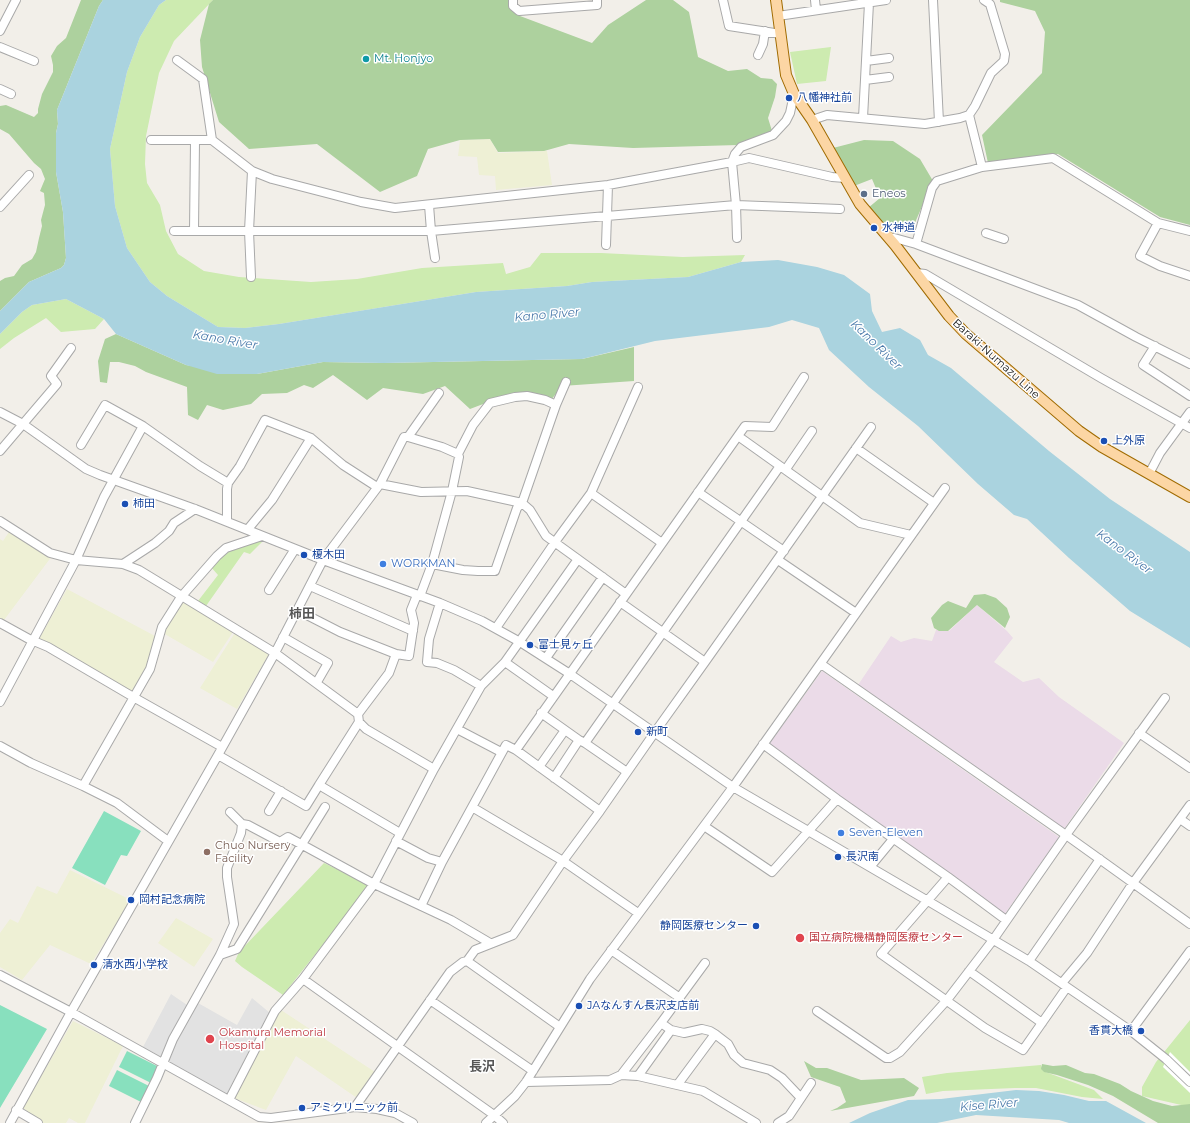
<!DOCTYPE html>
<meta charset="utf-8">
<style>
body{margin:0}
canvas{display:block;background:#f2efe9}
</style>
<canvas width="1190" height="1123"></canvas>
<script>
const ctx = document.querySelector('canvas').getContext('2d');
ctx.lineJoin = 'round';
function paint(path, color) { ctx.fillStyle = color; ctx.fill(path, 'evenodd'); }
const toPath = rows => new Path2D(rows.map(r => 'M' + r).join(''));
function strokePath(path, color, width, dash) { ctx.strokeStyle = color; ctx.lineWidth = width; ctx.lineCap = dash ? 'butt' : 'round'; ctx.setLineDash(dash || []); ctx.stroke(path); }
function label(font, color, halo, rows, align = 'center') {
  ctx.font = font + ' Montserrat,"Noto Sans JP",sans-serif'; ctx.lineWidth = 3; ctx.setLineDash([]); ctx.textBaseline = 'middle'; ctx.strokeStyle = halo; ctx.fillStyle = color; for (const [text, x, y, turn = 0] of rows) {
    ctx.save(); ctx.translate(x, y); ctx.rotate((+turn || 0) * Math.PI / 180); ctx.textAlign = isNaN(turn) ? turn : align; if (halo) ctx.strokeText(text, 0, 0); ctx.fillText(text, 0, 0); ctx.restore();
  }
}
paint(toPath([
 [977,605,1007,631,1013,638,994,662,1023,682,1039,678,1059,697,1124,743,1064,829,858,685,891,636,901,642,914,638,932,641,936,630,949,631],
 [822,671,1059,837,1004,915,768,746]
]), '#ebdbe8');
paint(toPath([
 [490,139,498,153,547,151,552,185,496,190,495,176,479,175,477,157,458,156,460,140],
 [9,532,52,556,4,620,0,618,0,539,3,541],
 [67,589,155,636,146,667,133,695,39,639],
 [181,600,233,632,213,662,163,633],
 [236,631,269,654,237,709,200,688],
 [70,870,131,900,91,964,50,945,22,980,0,967,0,933,10,919,18,923,37,886,57,894],
 [176,918,213,939,194,967,158,943],
 [281,1010,375,1072,357,1098,296,1056,266,1110,234,1098,275,1015],
 [73,1021,123,1046,85,1123,78,1123,69,1118,66,1123,43,1123,23,1108]
]), '#eef0d5');
paint(toPath([
 [166,0,213,0,174,41,159,73,146,136,145,164,147,183,160,205,166,231,178,254,204,271,239,277,311,282,357,279,422,268,503,263,506,274,530,267,541,253,601,253,683,257,745,255,741,262,688,277,592,282,567,286,476,292,279,324,245,328,218,327,167,296,150,282,127,248,115,206,110,149,127,72,140,37,159,5],
 [831,47,826,81,797,84,790,52],
 [66,299,104,319,95,329,61,332,46,318,14,338,0,349,0,334,22,312,32,305],
 [267,536,268,536,250,554,244,552,206,606,198,601,218,575,210,566,232,547,251,544],
 [324,863,370,885,283,995,242,967,235,961,239,952],
 [1190,1020,1190,1107,1142,1096,1142,1087,1156,1062],
 [1041,1065,1043,1071,1094,1090,1103,1099,1082,1097,1036,1088,1015,1088,943,1091,926,1094,922,1077,947,1073]
]), '#cdebb0');
paint(toPath([
 [81,0,103,0,99,6,57,110,58,124,56,133,56,172,63,212,66,258,64,265,61,268,29,282,0,311,0,281,5,278,14,276,22,265,32,259,36,252,39,238,42,226,41,220,45,205,44,193,40,191,45,179,41,169,34,163,9,134,0,129,0,106,6,105,34,117,38,113,38,109,42,94,53,72,53,65,51,56,57,46,66,38],
 [213,0,510,0,510,5,520,16,592,43,608,25,646,0,673,0,689,12,698,57,728,71,747,69,761,78,772,79,777,84,775,97,768,118,772,131,738,145,633,148,569,144,544,151,498,152,490,139,460,140,428,149,417,176,380,192,317,144,249,149,219,122,202,67,200,40,209,4],
 [1000,0,1190,0,1190,225,1160,217,1058,154,988,163,982,135,1042,73,1045,32,1035,11,1000,2],
 [864,140,893,141,920,159,933,181,914,225,883,222,868,208,880,198,872,179,854,186,833,148],
 [116,334,186,365,238,374,257,374,323,362,384,363,582,359,634,347,634,381,562,386,551,400,532,393,491,401,470,409,445,386,423,394,383,388,367,400,333,375,313,388,304,385,287,393,262,394,251,404,223,410,207,405,198,420,188,415,187,387,146,372,135,366,119,362,110,362,107,383,100,382,98,361,105,339],
 [985,594,996,598,1007,608,1010,617,1005,628,977,605,948,631,939,631,934,628,931,618,942,605,948,601,966,608,974,595],
 [804,1061,816,1068,827,1068,861,1080,904,1078,919,1088,914,1096,830,1111,837,1108,846,1102,840,1087,811,1077],
 [1042,1064,1053,1066,1066,1065,1085,1073,1094,1074,1120,1084,1131,1091,1153,1101,1172,1106,1190,1104,1190,1123,1158,1123,1113,1096,1088,1085,1057,1075,1044,1072,1041,1069]
]), '#add19e');
paint(toPath([
 [104,811,141,831,127,856,121,855,105,885,72,868],
 [0,1005,47,1029,0,1108],
 [127,1051,159,1067,151,1083,119,1067],
 [117,1070,149,1086,141,1102,109,1086]
]), '#88e0be');
paint(toPath([
 [171,994,190,1007,198,1003,237,1025,252,998,270,1013,227,1095,143,1047]
]), '#e2e2e2');
paint(toPath([
 [103,0,166,0,159,5,140,37,127,72,110,149,115,206,127,248,150,282,167,296,218,327,245,328,279,324,476,292,567,286,592,282,688,277,741,262,778,260,817,267,844,275,870,294,872,311,882,332,900,328,920,340,928,355,951,368,1049,451,1110,499,1190,552,1190,648,1130,611,1069,558,1027,519,1014,515,978,484,918,426,869,387,829,350,819,328,792,320,769,327,655,341,582,359,384,363,323,362,257,374,217,374,186,365,116,334,104,319,66,299,32,305,22,312,0,334,0,311,29,282,61,268,64,265,66,258,63,212,56,172,56,133,58,124,57,110,99,6],
 [1016,1090,1039,1091,1064,1095,1089,1101,1106,1101,1146,1123,1069,1123,1059,1120,976,1115,937,1123,849,1123,870,1113,908,1100,941,1099]
]), '#aad3df');
paint(toPath([
 [1170,1052,1190,1072,1190,1093,1163,1067]
]), '#fff');
const minor = toPath([
 [513,0,513,6,519,11,597,5,597,0],
 [723,0,729,26,781,34],
 [815,0,816,10],
 [933,0,939,122],
 [778,16,886,0],
 [0,31,16,0],
 [0,47,34,61],
 [758,55,763,44,765,31],
 [177,60,203,79,212,140],
 [866,61,889,58],
 [865,80,889,77],
 [0,89,11,94],
 [969,115,982,167],
 [863,118,869,3],
 [812,120,827,115,925,124,960,118,969,115,975,106,991,73,1004,61,1005,54,990,4,984,0],
 [151,140,212,140,252,171,272,179,361,202,395,208,608,185,732,162,735,154,741,147,773,135,786,121,790,113,794,94],
 [429,205,431,231,435,258],
 [0,207,29,175],
 [1158,223,1140,256,1160,266,1190,276],
 [174,231,431,231,736,205,732,162,749,158,832,177,845,178],
 [194,231,195,141],
 [986,233,1004,239],
 [887,236,916,244,1078,305,1136,337,1190,364],
 [737,238,736,205,840,209],
 [916,244,932,188,937,181,982,167,1053,158,1158,223,1190,231],
 [606,245,608,185],
 [917,273,925,274,1101,378,1190,428],
 [251,277,249,231,252,171],
 [1155,346,1143,365,1190,396],
 [566,382,556,405,522,503,530,510,546,536,626,594],
 [0,412,23,424,86,469,100,475,195,509,323,560,440,603,482,621,520,642,570,674,733,787,928,901,1029,961,1131,1031,1166,1059,1190,1082],
 [738,436,780,466],
 [408,437,442,447,458,454],
 [81,445,105,405,143,426,200,466,228,483,227,489,227,521],
 [856,448,934,503],
 [0,451,57,384,51,376,71,348],
 [786,469,812,431],
 [1149,474,1160,453,1190,412],
 [228,483,240,466,265,420,311,438,343,465,377,487],
 [380,484,421,492,467,491,522,503,517,508,495,571,478,571,463,570,432,564],
 [698,492,784,551],
 [591,493,662,543],
 [0,521,50,553,76,560,123,564,139,570,275,653,358,714,359,722,366,729,434,769],
 [248,529,272,500,311,438],
 [778,560,856,613],
 [123,564,155,543,169,531,174,523,195,509],
 [310,586,413,631],
 [269,590,295,549],
 [420,596,432,564,452,491,459,457,458,454,473,425,490,403,515,397,527,396,545,400,556,405],
 [620,602,705,662],
 [440,603,429,639,427,662,437,663,454,670,481,686],
 [297,610,340,632,396,654],
 [0,623,29,639,48,647,135,698,222,747],
 [496,628,555,542,591,493,638,387],
 [283,637,328,663,317,682],
 [546,658,603,577],
 [505,662,553,696],
 [821,664,1066,835,1190,924],
 [0,702,76,560,104,497,143,426],
 [541,713,579,740],
 [358,714,389,673,396,654,409,656,414,623,411,610,417,595],
 [457,729,501,752],
 [1139,733,1190,768],
 [763,744,837,799,948,877,1006,920],
 [0,746,31,763,83,786,117,803,168,841],
 [516,750,600,811],
 [218,755,306,806,319,785,400,833],
 [539,767,565,730],
 [627,772,585,743,780,466,860,523,911,535],
 [554,778,579,740,585,743],
 [319,785,359,722],
 [83,786,150,669,162,627,181,597,217,556,226,548,262,536],
 [472,807,563,861,638,913],
 [269,811,281,791],
 [1180,819,1190,826],
 [242,824,248,825,280,842,288,837,374,884,451,920,490,943],
 [704,826,772,872,837,799],
 [396,841,428,858,442,862],
 [870,867,894,838],
 [948,877,881,954,985,1028,1023,1050,1067,987],
 [421,906,442,862,506,745,516,750,745,426,772,427,804,377],
 [611,950,680,998],
 [220,955,237,949,325,807],
 [467,961,560,1027],
 [1029,961,1100,859],
 [969,971,1042,1023],
 [0,975,71,1012,259,1117,271,1118,355,1107,377,1109,395,1113,413,1123],
 [303,979,494,1115,503,1123],
 [1062,983,1087,953,1133,883,1190,805],
 [430,1000,533,1071],
 [817,1011,886,1058,890,1058,900,1052,947,1000,993,940,1066,835,1165,698],
 [661,1023,671,1030,684,1033,702,1029,710,1031,715,1034],
 [1131,1031,1190,951],
 [621,1075,661,1023,705,963],
 [638,1076,671,1030],
 [526,1082,610,1080,621,1075,638,1076,703,1091,756,1123],
 [678,1084,715,1034,728,1044,734,1055,743,1063,770,1070,782,1078,801,1098],
 [229,1100,275,1011,303,979,374,884,434,769,481,686,505,662,578,559],
 [355,1107,450,972,463,962,467,961,475,950,513,935,563,861,600,811,655,732,705,662,871,427],
 [16,1110,38,1123],
 [10,1123,71,1012,218,755,275,653,323,560,380,484,404,437,408,437,439,393],
 [135,1123,157,1078,173,1039,220,955,234,924,227,877,227,868,241,833,242,824,230,812],
 [486,1123,515,1096,526,1082,590,979,733,787,945,488],
 [778,1123,789,1116,811,1083]
]);
const major = toPath([
 [776,0,786,75,794,94,812,120,860,204,895,245,949,316,966,334,1079,431,1102,447,1190,497]
]);
strokePath(minor, '#a9a9a9', 10);
strokePath(major, '#a06b00', 12);
strokePath(minor, '#fff', 8);
strokePath(major, '#fcd6a4', 10);
for (const [x, y, r, color] of [
 [366,59,4,"#0f9aa8"],
 [789,98,4,"#1a4fb4"],
 [864,194,4,"#5c6f8a"],
 [874,228,4,"#1a4fb4"],
 [1104,441,4,"#1a4fb4"],
 [125,504,4,"#1a4fb4"],
 [304,555,4,"#1a4fb4"],
 [383,564,4,"#3f7fe0"],
 [530,645,4,"#1a4fb4"],
 [638,732,4,"#1a4fb4"],
 [841,833,4,"#3f7fe0"],
 [207,852,4,"#8d6e63"],
 [838,857,4,"#1a4fb4"],
 [131,900,4,"#1a4fb4"],
 [756,926,4,"#1a4fb4"],
 [800,938,5,"#e0444e"],
 [94,965,4,"#1a4fb4"],
 [579,1006,4,"#1a4fb4"],
 [1141,1031,4,"#1a4fb4"],
 [210,1039,5,"#e0444e"],
 [302,1108,4,"#1a4fb4"]
]) { const dot = new Path2D(); dot.arc(x, y, r, 0, 2 * Math.PI); ctx.fillStyle = color; ctx.fill(dot); strokePath(dot, '#fff', 1.5); }
label('11px', '#0d838f', '#fff', [
 ["Mt. Honjyo",374,59]
], 'left');
label('11px', '#164399', '#fff', [
 ["八幡神社前",797,98],
 ["水神道",882,228],
 ["上外原",1112,441],
 ["柿田",133,504],
 ["榎木田",312,555],
 ["富士見ヶ丘",538,645],
 ["新町",646,732],
 ["長沢南",846,857],
 ["岡村記念病院",139,900],
 ["静岡医療センター",748,926,"right"],
 ["清水西小学校",102,965],
 ["JAなんすん長沢支店前",587,1006],
 ["香貫大橋",1133,1031,"right"],
 ["アミクリニック前",310,1108]
], 'left');
label('11px', '#4e5e75', '#fff', [
 ["Eneos",872,194]
], 'left');
label('11px', '#222', '#fff', [
 ["Baraki-Numazu Line",996,359,42]
]);
label('11px', '#366cbe', '#fff', [
 ["WORKMAN",391,564],
 ["Seven-Eleven",849,833]
], 'left');
label('11px', '#785e54', '#fff', [
 ["Chuo Nursery",215,846],
 ["Facility",215,859]
], 'left');
label('11px', '#be3a42', '#fff', [
 ["国立病院機構静岡医療センター",809,938],
 ["Okamura Memorial",219,1033],
 ["Hospital",219,1046]
], 'left');
label('italic 12px', '#4a7aab', '#fff', [
 ["Kano River",547,315,-5],
 ["Kano River",225,340,10],
 ["Kano River",876,345,44],
 ["Kano River",1124,552,37],
 ["Kise River",989,1105,-5]
]);
label('bold 13px', '#555', '#fff', [
 ["柿田",302,614],
 ["長沢",482,1067]
]);
</script>
